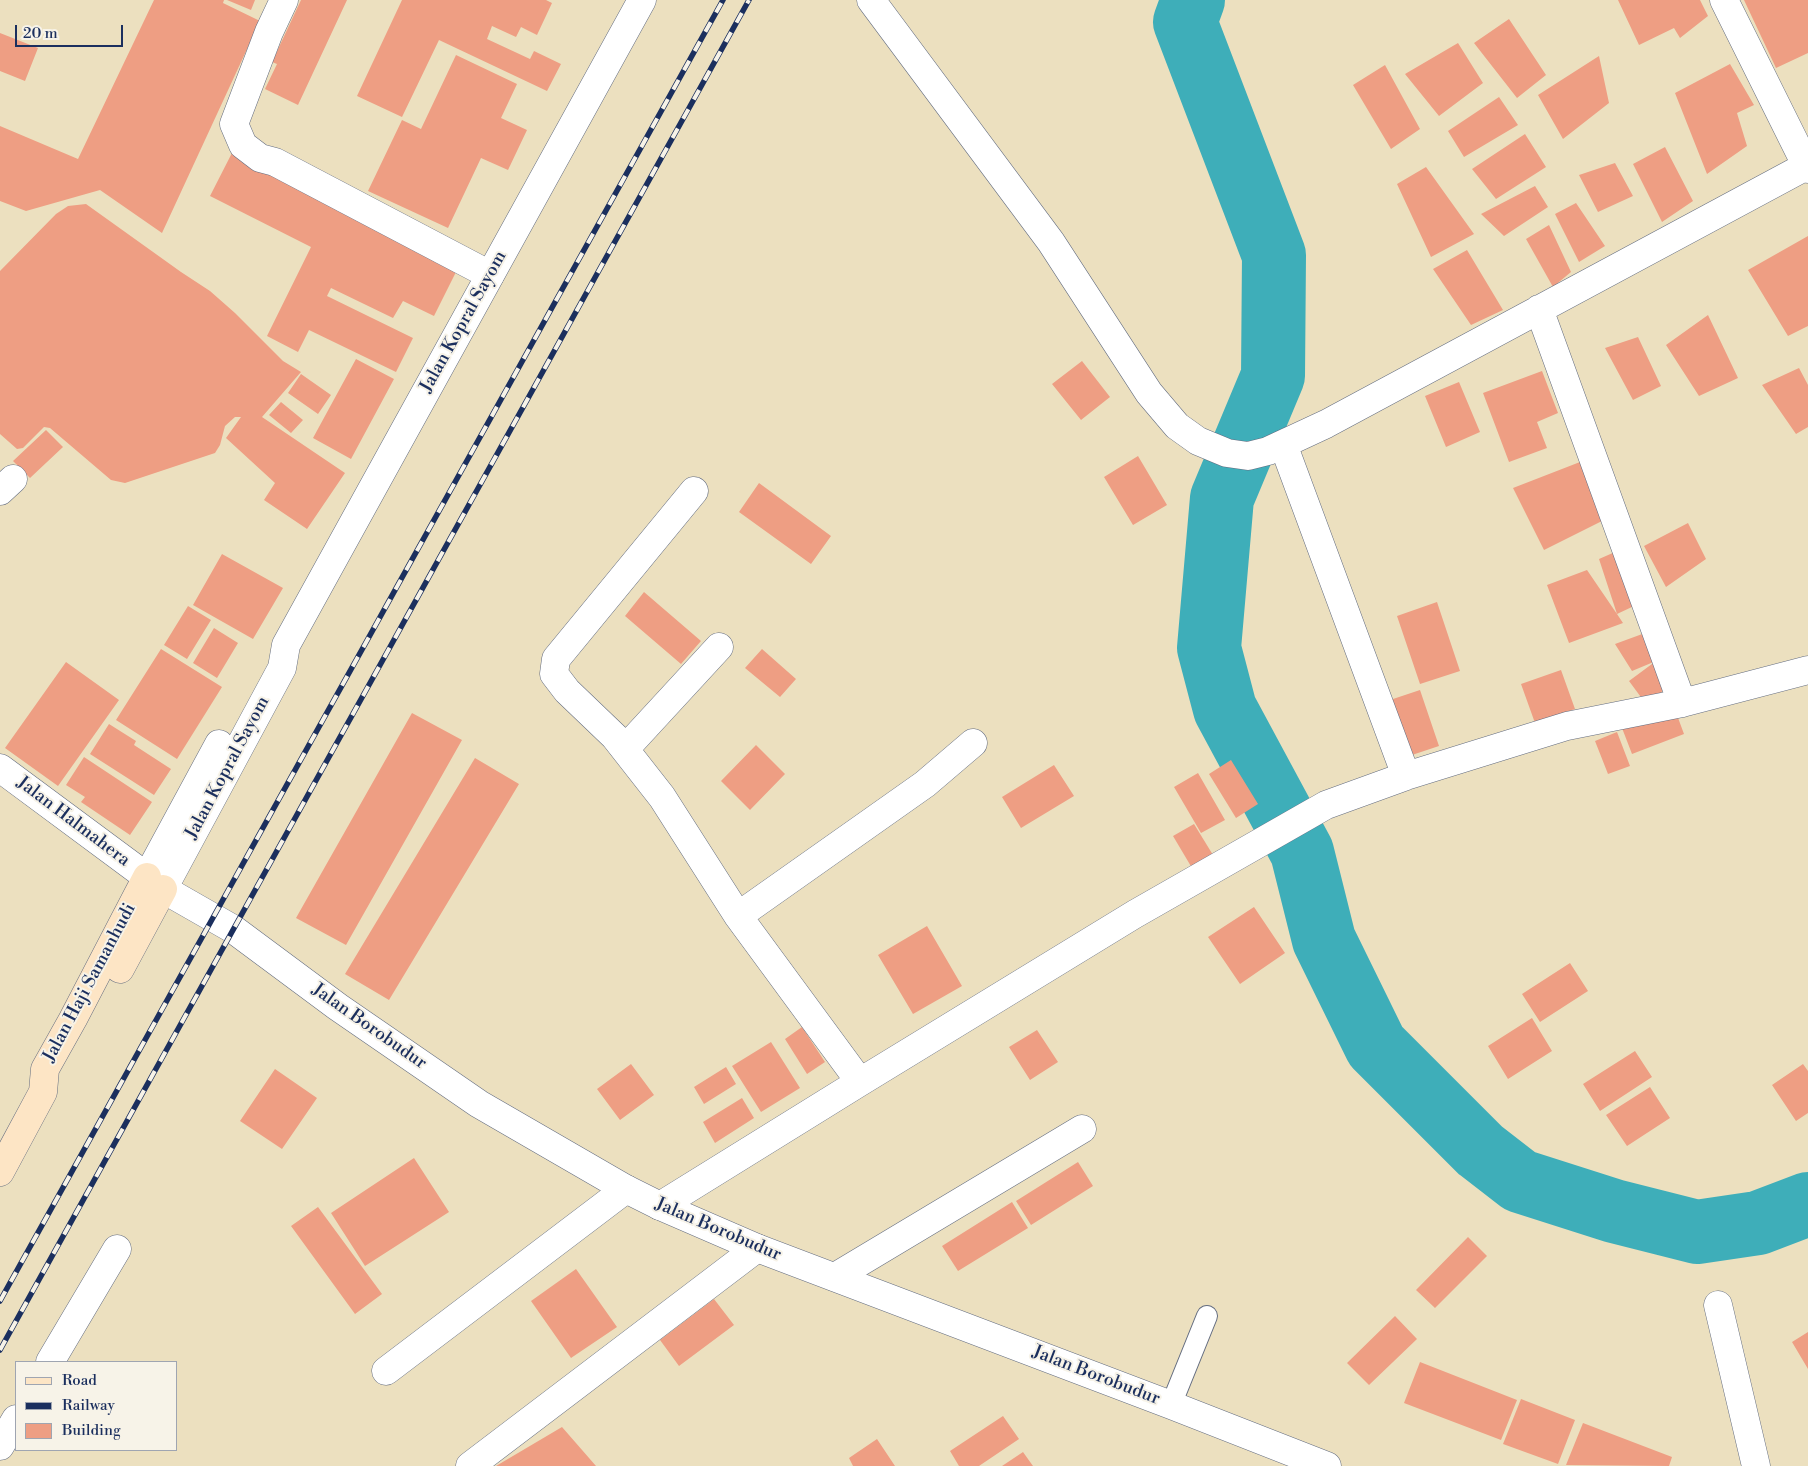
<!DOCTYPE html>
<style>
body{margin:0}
#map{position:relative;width:1808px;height:1466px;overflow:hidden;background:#ece0bf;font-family:"Libre Bodoni",serif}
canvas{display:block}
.legend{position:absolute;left:15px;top:1361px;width:162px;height:90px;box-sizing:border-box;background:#f7f3e8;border:1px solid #9fa5b1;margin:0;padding:6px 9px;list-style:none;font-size:15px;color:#1b2f5e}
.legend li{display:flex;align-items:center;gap:10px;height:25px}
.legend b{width:25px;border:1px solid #9fa5b1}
.scale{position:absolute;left:15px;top:25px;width:108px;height:22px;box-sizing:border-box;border:2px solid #1b2f5e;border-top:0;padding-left:6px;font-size:15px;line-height:18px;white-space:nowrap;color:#1b2f5e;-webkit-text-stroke:4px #f7f3e8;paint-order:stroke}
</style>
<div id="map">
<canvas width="1808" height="1466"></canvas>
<ul class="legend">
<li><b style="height:6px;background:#fde5c5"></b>Road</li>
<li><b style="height:6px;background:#1b2f5e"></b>Railway</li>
<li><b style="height:14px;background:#ee9e83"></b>Building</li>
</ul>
<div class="scale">20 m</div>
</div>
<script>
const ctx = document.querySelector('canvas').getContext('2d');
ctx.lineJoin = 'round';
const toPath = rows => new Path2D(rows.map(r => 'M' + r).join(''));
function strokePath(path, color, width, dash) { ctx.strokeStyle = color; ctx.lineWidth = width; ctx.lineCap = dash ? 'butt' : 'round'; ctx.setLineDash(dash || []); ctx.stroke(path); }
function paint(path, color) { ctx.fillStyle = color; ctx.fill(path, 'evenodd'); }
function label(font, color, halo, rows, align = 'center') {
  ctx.font = font + ' "Libre Bodoni",serif'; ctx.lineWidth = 4; ctx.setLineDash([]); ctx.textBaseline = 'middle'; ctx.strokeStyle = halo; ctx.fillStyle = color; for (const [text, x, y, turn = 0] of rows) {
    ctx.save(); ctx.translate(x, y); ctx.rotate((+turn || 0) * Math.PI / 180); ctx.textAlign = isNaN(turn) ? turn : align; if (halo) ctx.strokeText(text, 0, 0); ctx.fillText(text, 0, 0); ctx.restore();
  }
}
strokePath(toPath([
 [1193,0,1185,22,1274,255,1273,376,1222,498,1209,648,1225,709,1302,852,1324,940,1376,1046,1480,1150,1520,1181,1614,1211,1697,1232,1758,1223,1808,1204]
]), '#3eaeb9', 64);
paint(toPath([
 [154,0,224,0,223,3,260,21,162,233,100,190,26,211,0,201,0,126,78,159],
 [227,0,255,0,251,10],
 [301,0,347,0,298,105,265,89,277,64,272,62],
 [402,0,546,0,552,3,537,35,521,27,516,37,492,26,487,39,530,59,534,51,561,64,547,91,439,40,402,117,357,96],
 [1618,0,1700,0,1708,16,1680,38,1674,28,1639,45],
 [1744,0,1808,0,1808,53,1776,68],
 [1509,19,1546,75,1517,98,1474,43],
 [0,33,38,48,25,81,0,71],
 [1458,43,1483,83,1439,116,1405,74],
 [456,55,517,84,501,118,527,130,508,170,481,158,448,228,368,191,402,120,421,129],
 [1599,56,1609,103,1563,139,1538,95],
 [1730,64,1754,105,1737,113,1747,146,1707,174,1675,93],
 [1385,65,1420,129,1391,149,1353,85],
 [1499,97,1518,125,1464,157,1448,131],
 [1525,134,1546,167,1496,199,1472,169],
 [1665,147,1693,201,1662,222,1633,164],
 [234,149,461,262,434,316,403,301,393,318,331,288,327,296,413,338,396,372,309,330,298,352,267,336,311,247,210,196],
 [1615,163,1633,196,1598,212,1579,175],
 [1426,167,1474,234,1431,257,1397,184],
 [1535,186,1548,207,1504,236,1481,214],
 [1576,203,1605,246,1579,262,1555,214],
 [86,204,181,272,210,291,235,313,283,361,301,372,262,417,345,473,307,529,264,500,275,483,226,438,241,417,235,417,225,426,220,445,215,453,125,483,111,480,50,428,44,427,23,448,17,449,0,434,0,271,56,214,68,206],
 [1549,225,1571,272,1553,287,1526,239],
 [1808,236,1808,326,1788,336,1748,270],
 [1467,250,1503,310,1471,325,1433,269],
 [1708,315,1738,378,1699,396,1666,345],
 [1638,337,1661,386,1633,400,1605,348],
 [356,359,394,379,351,459,313,438],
 [1082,361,1110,397,1081,420,1052,384],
 [1799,368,1808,385,1808,427,1796,434,1762,385],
 [1542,371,1558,413,1537,422,1547,448,1509,462,1483,393],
 [301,374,331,395,318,414,288,393],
 [1459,382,1480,432,1446,447,1425,396],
 [281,402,303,420,291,433,269,415],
 [46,430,63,447,30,478,13,461],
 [1138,456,1167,505,1133,525,1104,477],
 [1580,462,1602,521,1544,550,1513,488],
 [759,483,831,536,811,564,739,512],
 [1688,523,1706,559,1666,587,1644,546],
 [1615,552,1634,606,1617,614,1623,623,1569,643,1547,585,1587,570,1617,614,1599,559],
 [222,554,283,588,253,639,193,605],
 [644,592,701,641,681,664,625,616],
 [1437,602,1460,671,1420,684,1397,616],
 [188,606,211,620,187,659,164,645],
 [214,628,238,643,217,678,193,663],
 [1645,633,1656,661,1664,690,1646,704,1629,681,1656,661,1632,671,1615,644],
 [161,649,222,687,177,759,116,720],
 [762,649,796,679,780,697,745,668],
 [66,662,119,700,58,786,5,748],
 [1561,670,1575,709,1535,723,1521,684],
 [1420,690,1439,746,1403,758,1384,702],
 [1674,707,1684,734,1632,754,1622,728],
 [412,713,462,740,346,945,296,918],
 [109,724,136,741,134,745,171,769,154,795,90,754],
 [1617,732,1630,766,1608,774,1595,741],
 [756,745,785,774,750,810,721,781],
 [84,757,152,802,130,835,81,802,85,797,66,785],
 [475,758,519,784,389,1000,345,974],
 [1231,760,1258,804,1236,818,1209,774],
 [1054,765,1074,796,1021,828,1002,797],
 [1198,773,1225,820,1201,833,1174,787],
 [1194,824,1213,855,1192,868,1173,836],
 [1254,907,1285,953,1240,984,1208,937],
 [927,926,962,986,913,1014,878,955],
 [1570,963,1588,991,1540,1022,1522,994],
 [1532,1018,1552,1051,1508,1079,1488,1046],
 [802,1027,825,1062,807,1074,785,1039],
 [1037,1030,1058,1062,1030,1080,1009,1047],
 [771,1042,800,1088,761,1112,732,1066],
 [1635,1051,1652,1077,1600,1111,1583,1084],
 [631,1064,654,1095,620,1120,597,1089],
 [1803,1064,1808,1071,1808,1113,1796,1121,1772,1085],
 [726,1067,736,1084,704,1104,694,1087],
 [275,1069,317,1098,282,1149,240,1121],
 [1650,1087,1670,1118,1627,1146,1606,1115],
 [742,1098,754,1118,715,1143,703,1122],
 [414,1158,449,1212,365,1266,331,1213],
 [1078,1162,1093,1186,1031,1225,1016,1201],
 [1012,1202,1028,1228,958,1271,942,1246],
 [318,1207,382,1294,355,1314,291,1226],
 [1468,1237,1487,1256,1435,1308,1416,1290],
 [576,1269,617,1327,571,1358,531,1301],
 [714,1299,734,1325,679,1366,660,1340],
 [1395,1316,1417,1339,1369,1385,1347,1363],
 [1808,1332,1808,1369,1792,1342],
 [1420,1362,1517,1400,1501,1440,1404,1403],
 [1521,1399,1575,1420,1558,1464,1503,1444],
 [1003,1416,1019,1439,979,1466,959,1466,950,1451],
 [1583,1423,1672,1457,1669,1466,1566,1465],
 [562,1427,596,1466,496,1466],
 [877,1439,895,1466,853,1466,849,1458],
 [1023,1452,1033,1466,1002,1466]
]), '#ee9e83');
const service = toPath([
 [1171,1405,1207,1316]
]);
const minor = toPath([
 [284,0,269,32,234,124,243,145,260,158,275,162,490,275],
 [871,0,1051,242,1149,393,1177,426,1198,441,1227,453,1248,456,1268,451,1326,424,1808,165],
 [1724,0,1808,169],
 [1539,309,1682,703],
 [1283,444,1406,776],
 [0,491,13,479],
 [694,491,556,659,554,674,567,691,615,737,662,797,738,916,860,1082],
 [625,749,719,647],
 [738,916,925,784,973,743],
 [660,1206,860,1082,1135,914,1326,805,1406,776,1567,726,1682,703,1808,670],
 [835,1277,1082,1129],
 [1718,1305,1756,1466],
 [50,1362,117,1249],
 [386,1371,626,1189],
 [0,1446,16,1419],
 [470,1466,757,1248]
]);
const tertiary = toPath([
 [642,0,286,645,282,668,163,889,233,929,338,1007,479,1104,626,1189,660,1206,757,1248,1171,1405,1327,1466],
 [0,768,147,877,219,744]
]);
const secondary = toPath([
 [120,969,163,889],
 [0,1172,43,1092,45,1069,73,1019,147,877]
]);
strokePath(service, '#646d80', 22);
strokePath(minor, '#646d80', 29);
strokePath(tertiary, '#646d80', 29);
strokePath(secondary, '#646d80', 29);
strokePath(service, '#fff', 20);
strokePath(minor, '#fff', 28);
strokePath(tertiary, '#fff', 28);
strokePath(secondary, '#fde5c5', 28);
const rail = toPath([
 [0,1301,723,0],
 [0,1350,749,0]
]);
strokePath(rail, '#1b2f5e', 5.5);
strokePath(rail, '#f7f3e8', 4, [11]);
label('18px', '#1b2f5e', '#f7f3e8', [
 ["Jalan Kopral Sayom",464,322,-61],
 ["Jalan Kopral Sayom",228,768,-62],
 ["Jalan Halmahera",73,822,37],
 ["Jalan Haji Samanhudi",90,983,-62],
 ["Jalan Borobudur",369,1027,35],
 ["Jalan Borobudur",718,1230,23],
 ["Jalan Borobudur",1096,1376,21]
]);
</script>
